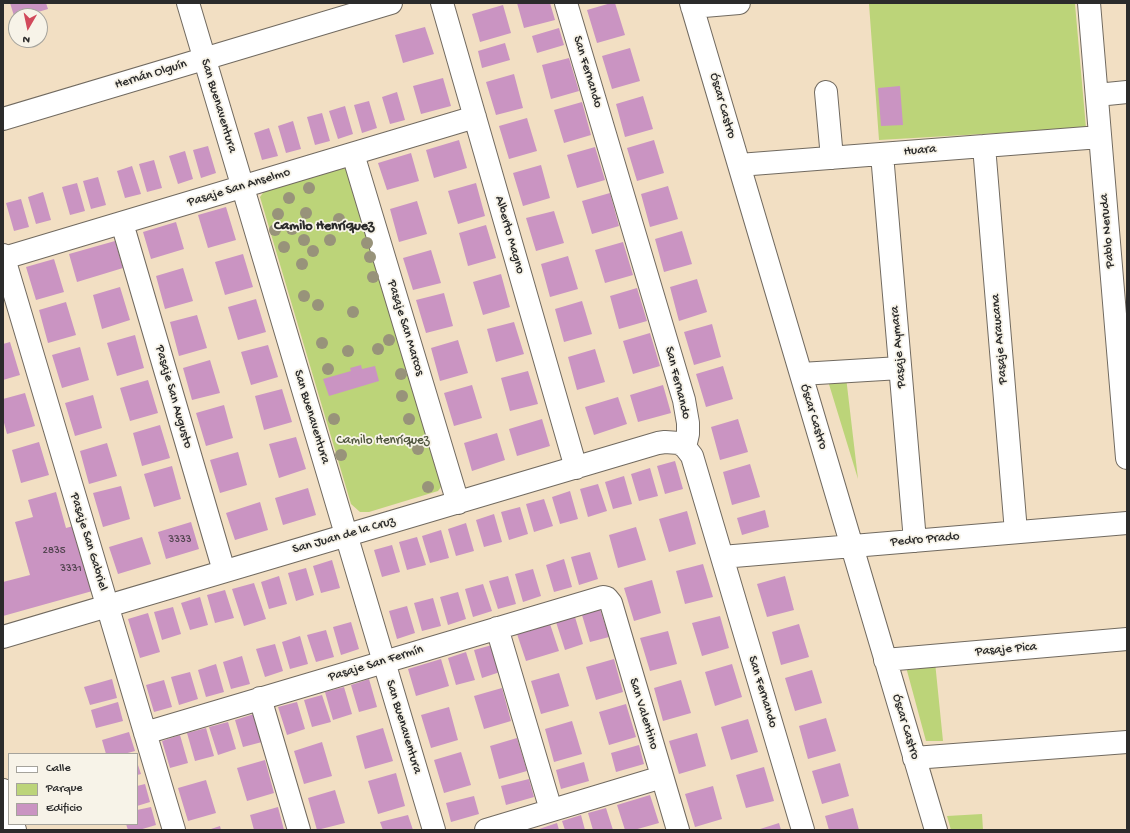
<!DOCTYPE html>
<meta charset="utf-8">
<style>
body{margin:0}
#map{position:relative;width:1130px;height:833px;overflow:hidden;background:#f2dfc3;font-family:"Gochi Hand",sans-serif}
canvas{display:block}
.frame{position:absolute;inset:0;border:4px solid #2b2b2b;pointer-events:none}
.legend{position:absolute;left:8px;top:753px;width:130px;height:72px;box-sizing:border-box;background:#f7f3e8;border:1px solid #a5a39c;margin:0;padding:5px 7px;list-style:none;font-size:12px;color:#2b2b2b}
.legend li{display:flex;align-items:center;gap:8px;height:20px}
.legend b{width:20px;border:1px solid #a5a39c}
.north{position:absolute;left:8px;top:8px;width:40px;height:40px;box-sizing:border-box;background:#f7f3e8;border:1px solid #a5a39c;border-radius:50%;rotate:189deg;font-size:11px;font-weight:700;line-height:16px;text-align:center;color:#2b2b2b}
.north::after{content:'';display:block;margin:auto;width:14px;height:18px;background:#d1495b;clip-path:polygon(50% 0,100% 100%,50% 72%,0 100%)}
</style>
<div id="map">
<canvas width="1130" height="833"></canvas>
<div class="frame"></div>
<ul class="legend">
<li><b style="height:5px;background:#fff"></b>Calle</li>
<li><b style="height:11px;background:#bcd479"></b>Parque</li>
<li><b style="height:11px;background:#ca94c2"></b>Edificio</li>
</ul>
<div class="north">N</div>
</div>
<script>
const ctx = document.querySelector('canvas').getContext('2d');
ctx.lineJoin = 'round';
function paint(path, color) { ctx.fillStyle = color; ctx.fill(path, 'evenodd'); }
const toPath = rows => new Path2D(rows.map(r => 'M' + r).join(''));
function strokePath(path, color, width, dash) { ctx.strokeStyle = color; ctx.lineWidth = width; ctx.lineCap = dash ? 'butt' : 'round'; ctx.setLineDash(dash || []); ctx.stroke(path); }
function label(font, color, halo, rows, align = 'center') {
  ctx.font = font + ' "Gochi Hand",sans-serif'; ctx.lineWidth = 3.5; ctx.setLineDash([]); ctx.textBaseline = 'middle'; ctx.strokeStyle = halo; ctx.fillStyle = color; for (const [text, x, y, turn = 0] of rows) {
    ctx.save(); ctx.translate(x, y); ctx.rotate((+turn || 0) * Math.PI / 180); ctx.textAlign = isNaN(turn) ? turn : align; if (halo) ctx.strokeText(text, 0, 0); ctx.fillText(text, 0, 0); ctx.restore();
  }
}
paint(toPath([
 [888,3,1075,4,1086,128,879,140,869,4],
 [340,167,350,171,444,483,438,491,369,512,360,512,351,504,260,197,265,190],
 [846,377,858,479,828,381],
 [935,662,943,741,926,741,906,667],
 [982,814,983,830,951,830,947,816]
]), '#bcd479');
paint(toPath([
 [10,3,46,3,48,9,25,16,16,16,16,19,15,19],
 [517,3,550,3,555,20,524,28],
 [611,3,615,3,625,35,597,43,587,10],
 [503,5,511,33,480,42,472,14],
 [425,27,434,54,403,63,395,35],
 [559,28,564,45,537,53,532,36],
 [505,43,510,60,482,68,478,51],
 [630,48,640,81,612,89,602,56],
 [569,58,579,91,551,99,542,65],
 [514,74,523,108,496,115,486,82],
 [443,78,451,106,421,114,413,86],
 [900,86,903,125,881,126,878,88],
 [397,92,405,120,390,124,382,97],
 [643,96,653,129,625,137,616,104],
 [369,101,377,128,362,133,354,105],
 [582,102,591,135,564,143,554,110],
 [345,106,353,134,338,139,329,111],
 [322,113,330,141,315,145,307,117],
 [527,118,537,151,509,159,499,126],
 [293,121,301,149,286,153,278,126],
 [269,128,278,156,262,160,254,133],
 [459,140,467,168,434,178,426,150],
 [654,140,664,173,637,181,627,148],
 [208,146,216,173,201,178,193,150],
 [595,147,605,180,577,188,567,155],
 [185,151,193,179,178,184,169,156],
 [411,153,419,181,387,190,378,163],
 [154,160,162,188,147,192,139,164],
 [541,165,550,198,523,206,513,173],
 [132,166,141,194,125,198,117,171],
 [98,177,106,205,91,209,83,181],
 [77,183,85,211,70,215,62,187],
 [476,183,485,216,458,224,448,191],
 [668,186,678,219,650,227,641,194],
 [43,192,51,220,36,224,28,197],
 [610,193,619,226,592,234,582,201],
 [21,199,29,227,14,231,6,203],
 [417,201,427,234,399,242,390,209],
 [226,207,236,240,208,248,198,215],
 [554,211,564,243,536,251,526,218],
 [176,222,184,249,151,259,143,232],
 [486,225,496,258,468,266,459,233],
 [682,231,692,264,664,272,655,239],
 [115,241,123,268,77,282,69,254],
 [623,242,633,275,605,283,595,250],
 [431,250,441,283,413,290,403,258],
 [243,254,253,287,225,295,215,262],
 [568,256,578,289,550,297,541,264],
 [54,259,64,292,36,300,26,267],
 [183,268,193,301,165,309,156,276],
 [501,274,510,307,483,315,473,282],
 [697,279,707,312,679,321,670,287],
 [120,287,130,320,102,329,93,295],
 [637,288,647,321,619,329,610,296],
 [444,293,453,326,426,333,416,300],
 [256,299,266,332,238,340,228,307],
 [582,301,592,334,564,342,555,309],
 [66,302,76,335,48,343,39,310],
 [197,315,207,348,179,356,170,322],
 [514,322,524,354,496,362,487,329],
 [712,324,721,357,694,365,684,332],
 [650,333,660,366,633,374,623,341],
 [135,335,144,368,117,376,107,343],
 [458,340,468,373,440,381,431,348],
 [10,342,20,375,3,380,3,344],
 [268,345,278,377,251,385,241,352],
 [80,347,89,380,62,388,52,355],
 [595,349,605,382,577,390,568,357],
 [210,360,220,393,192,400,183,368],
 [361,365,362,369,375,366,379,381,329,396,323,379,351,371,350,368],
 [723,366,733,399,706,407,696,374],
 [528,371,538,404,510,411,501,378],
 [148,380,158,413,130,421,120,388],
 [472,385,482,418,454,426,444,393],
 [663,385,671,413,638,422,630,395],
 [282,389,292,422,264,430,255,396],
 [25,393,35,426,7,434,3,419,3,399],
 [93,395,102,428,75,436,65,403],
 [618,397,627,424,594,435,585,407],
 [224,405,233,438,206,446,196,413],
 [542,419,550,446,517,456,509,429],
 [738,419,748,452,720,460,711,427],
 [160,425,170,458,142,466,133,433],
 [497,433,505,460,472,471,464,443],
 [296,437,306,469,279,478,269,444],
 [39,442,49,475,21,483,12,450],
 [107,443,117,476,89,484,80,451],
 [238,452,247,485,220,493,210,460],
 [675,461,683,489,665,494,657,466],
 [750,464,760,497,732,505,723,472],
 [172,466,181,499,154,507,144,474],
 [650,468,658,496,639,501,631,474],
 [624,476,632,504,613,509,605,482],
 [598,484,607,511,588,517,580,489],
 [121,486,130,519,103,527,93,493],
 [308,488,316,515,283,525,275,498],
 [570,491,578,519,560,524,552,497],
 [56,492,66,528,77,525,96,590,3,616,3,582,30,575,15,522,33,517,28,500],
 [544,499,553,526,534,532,526,504],
 [260,502,268,530,235,540,226,513],
 [520,507,528,534,509,540,501,512],
 [765,510,769,527,742,535,737,518],
 [687,511,696,544,669,552,659,519],
 [494,514,502,542,484,547,476,520],
 [191,522,199,549,166,559,158,532],
 [466,523,474,551,456,556,448,529],
 [636,527,646,560,618,568,609,535],
 [441,530,449,558,430,563,422,536],
 [142,537,151,564,118,574,109,547],
 [417,537,426,565,407,570,399,542],
 [392,545,400,572,382,577,374,550],
 [590,552,598,579,579,585,571,557],
 [564,559,572,587,554,592,546,565],
 [332,560,340,588,321,593,313,566],
 [703,564,713,597,685,604,676,571],
 [306,568,314,595,296,601,288,573],
 [533,569,541,596,523,602,515,574],
 [279,576,287,604,269,609,261,582],
 [508,576,516,604,498,609,489,581],
 [785,576,794,610,767,617,757,584],
 [652,580,661,613,634,621,624,588],
 [254,583,266,619,244,626,232,589],
 [483,584,492,611,473,617,465,589],
 [225,590,234,618,215,623,207,595],
 [458,592,466,619,448,625,440,597],
 [200,597,208,625,190,630,181,603],
 [433,598,441,626,422,631,414,603],
 [407,606,415,633,397,639,389,611],
 [173,607,181,634,162,640,154,612],
 [600,609,609,637,590,642,582,615],
 [148,613,160,652,140,658,128,619],
 [720,616,729,648,702,656,692,623],
 [575,617,583,644,565,650,556,622],
 [351,622,359,649,341,655,333,627],
 [550,624,559,651,526,661,517,634],
 [799,624,809,657,781,665,772,632],
 [326,630,334,657,316,662,307,635],
 [668,631,677,664,650,671,640,638],
 [300,636,308,664,290,669,282,642],
 [275,644,283,671,265,677,256,649],
 [492,645,500,672,482,678,474,650],
 [466,652,475,680,456,685,448,658],
 [242,656,250,684,231,689,223,662],
 [441,659,449,686,416,696,408,669],
 [614,659,623,692,596,700,586,667],
 [216,664,224,692,206,697,198,670],
 [732,664,742,697,715,706,705,672],
 [812,670,822,703,795,711,785,678],
 [190,672,198,699,179,705,171,677],
 [559,673,569,706,541,714,531,681],
 [112,679,117,698,90,705,84,687],
 [369,679,377,707,359,712,351,685],
 [164,680,172,707,154,712,146,685],
 [681,680,691,713,663,721,654,688],
 [344,687,352,714,333,720,325,692],
 [502,688,511,721,484,729,474,696],
 [322,695,331,722,312,727,304,700],
 [118,702,123,721,96,728,91,710],
 [297,702,305,729,287,735,278,707],
 [626,704,636,737,609,745,599,712],
 [449,707,458,740,431,748,421,715],
 [254,714,262,742,243,747,235,720],
 [826,718,836,751,808,759,799,726],
 [748,719,758,752,731,760,721,727],
 [572,721,582,754,554,762,545,729],
 [228,722,236,749,218,755,209,727],
 [206,728,214,756,195,761,187,733],
 [383,728,393,761,365,769,356,736],
 [129,732,135,751,124,754,106,754,102,740],
 [697,733,706,766,679,774,669,741],
 [180,735,188,763,170,768,162,741],
 [517,738,527,771,499,779,490,746],
 [322,742,332,776,304,784,294,751],
 [639,745,644,764,616,772,611,753],
 [461,752,471,785,444,793,434,760],
 [265,760,274,793,247,801,237,768],
 [137,762,141,774,137,775],
 [584,762,589,781,561,789,556,770],
 [840,763,849,796,822,804,812,771],
 [764,767,774,801,746,808,736,775],
 [396,773,405,806,378,814,368,781],
 [529,779,534,797,506,805,501,786],
 [206,780,216,813,188,821,178,788],
 [145,784,150,802,137,806,137,786],
 [713,786,722,819,695,827,685,794],
 [335,790,345,823,317,830,308,798],
 [650,795,659,823,634,830,625,830,617,805],
 [474,796,479,814,451,822,446,803],
 [151,807,156,825,139,830,128,830,126,824,137,824,137,810],
 [278,807,284,830,254,830,250,815],
 [606,808,613,830,593,830,588,813],
 [853,808,859,830,829,830,825,816],
 [408,815,413,830,383,830,380,822],
 [581,815,585,830,565,830,562,821],
 [557,823,559,830,536,830],
 [779,823,781,830,757,830],
 [220,826,221,830,208,830]
]), '#ca94c2');
const minor = toPath([
 [188,3,434,830],
 [442,3,576,468],
 [566,3,684,400,688,423,688,434,685,447],
 [691,3,936,830],
 [1089,3,1127,458],
 [692,7,739,3],
 [826,92,832,158],
 [1097,95,1127,92],
 [3,119,391,3],
 [984,146,1016,532],
 [353,154,458,503],
 [882,154,915,541],
 [739,165,1100,137],
 [122,223,224,571],
 [3,255,174,830],
 [4,258,475,117],
 [801,374,900,368],
 [722,557,1127,523],
 [497,628,551,810],
 [3,637,658,443,665,442,679,443,685,447,692,456,803,830],
 [885,660,1127,639],
 [260,698,299,830],
 [145,733,603,597,607,598,611,603,678,830],
 [914,758,1127,742],
 [3,790,9,810],
 [13,824,15,830],
 [486,830,662,777]
]);
strokePath(minor, '#716a60', 24);
strokePath(minor, '#fff', 22);
ctx.fillStyle = '#98937a';
for (const [x, y] of [
 [309,188],
 [289,198],
 [306,213],
 [278,214],
 [339,219],
 [292,229],
 [275,230],
 [304,240],
 [330,240],
 [367,243],
 [284,247],
 [313,251],
 [370,257],
 [302,264],
 [373,277],
 [304,296],
 [318,305],
 [353,312],
 [389,340],
 [322,343],
 [378,349],
 [348,351],
 [328,369],
 [401,374],
 [402,396],
 [334,419],
 [409,419],
 [418,449],
 [341,455],
 [428,487]
]) { ctx.beginPath(); ctx.arc(x, y, 6, 0, 2 * Math.PI); ctx.fill(); }
label('11px', '#534551', null, [
 ["3333",180,540],
 ["2835",54,551],
 ["3331",71,569]
]);
label('13px', '#2b2b2b', '#f7f3e8', [
 ["San Fernando",587,72,73],
 ["Hernán Olguín",151,75,-17],
 ["San Buenaventura",218,106,73],
 ["Óscar Castro",722,106,74],
 ["Huara",920,151,-5],
 ["Pasaje San Anselmo",239,188,-17],
 ["Pablo Neruda",1108,231,-95],
 ["Alberto Magno",509,235,74],
 ["Pasaje San Marcos",405,328,73],
 ["Pasaje Araucana",1000,339,-95],
 ["Pasaje Aymara",899,347,-95],
 ["San Fernando",677,383,76],
 ["Pasaje San Augusto",173,397,74],
 ["San Buenaventura",311,417,73],
 ["Óscar Castro",813,417,73],
 ["San Juan de la Cruz",344,536,-16],
 ["Pedro Prado",925,540,-5],
 ["Pasaje San Gabriel",88,542,73],
 ["Pasaje Pica",1006,650,-5],
 ["Pasaje San Fermín",376,664,-17],
 ["San Fernando",762,692,73],
 ["San Valentino",643,714,73],
 ["San Buenaventura",403,727,73],
 ["Óscar Castro",905,727,73]
]);
label('13px', '#4f553e', '#f7f3e8', [
 ["Camilo Henríquez",383,441]
]);
label('bold 14px', '#2b2b2b', '#f7f3e8', [
 ["Camilo Henríquez",324,227]
]);
</script>
